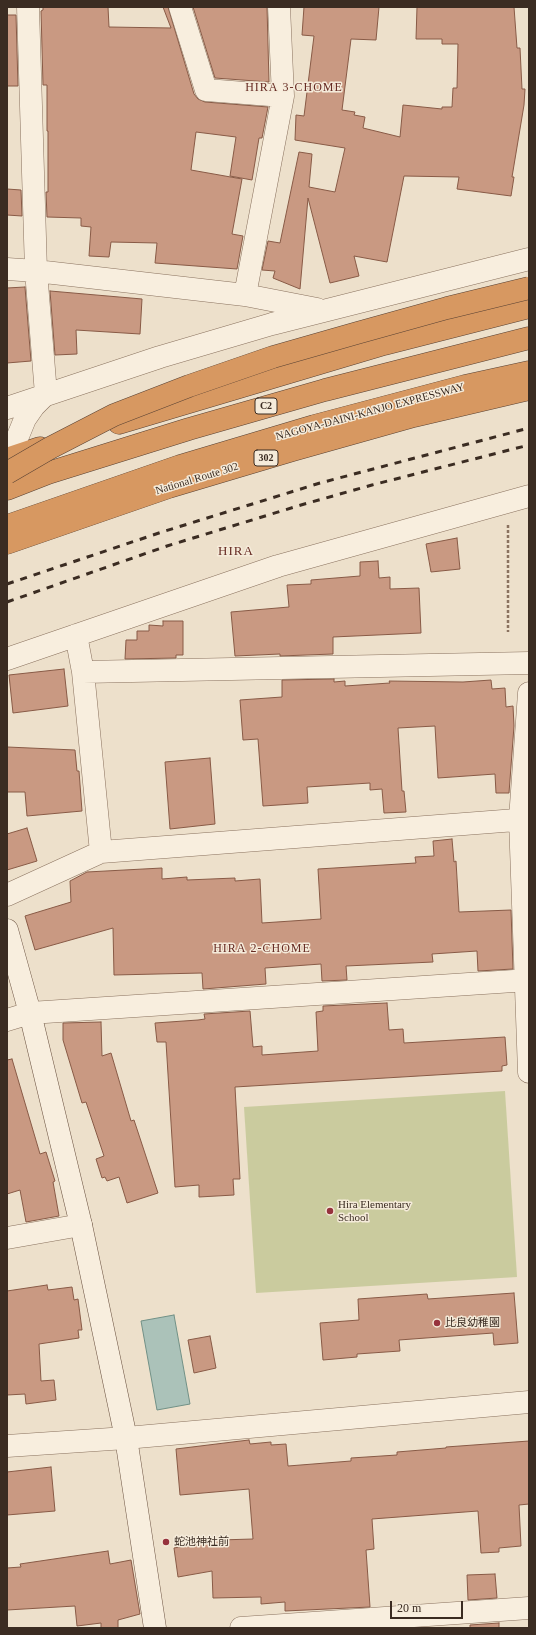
<!DOCTYPE html>
<meta charset="utf-8">
<style>
body{margin:0}
#map{position:relative;width:536px;height:1635px;overflow:hidden;background:#ede0cb;font-family:"Times New Roman",serif}
canvas{display:block}
.frame{position:absolute;inset:0;border:8px solid #3b2c22;pointer-events:none}
.scale{position:absolute;left:390px;top:1601px;width:73px;height:18px;box-sizing:border-box;border:2px solid #3b2c22;border-top:0;padding-left:5px;font-size:12px;line-height:14px;white-space:nowrap;color:#3b2c22;-webkit-text-stroke:3px #f5ebda;paint-order:stroke}
</style>
<div id="map">
<canvas width="536" height="1635"></canvas>
<div class="frame"></div>
<div class="scale">20 m</div>
</div>
<script>
const ctx = document.querySelector('canvas').getContext('2d');
ctx.lineJoin = 'round';
function paint(path, color) { ctx.fillStyle = color; ctx.fill(path, 'evenodd'); }
const toPath = rows => new Path2D(rows.map(r => 'M' + r).join(''));
function strokePath(path, color, width, dash) { ctx.strokeStyle = color; ctx.lineWidth = width; ctx.lineCap = dash ? 'butt' : 'round'; ctx.setLineDash(dash || []); ctx.stroke(path); }
function label(font, color, halo, rows, align = 'center') {
  ctx.font = font + ' "Times New Roman","Noto Sans JP",serif'; ctx.lineWidth = 3; ctx.setLineDash([]); ctx.textBaseline = 'middle'; ctx.strokeStyle = halo; ctx.fillStyle = color; for (const [text, x, y, turn = 0] of rows) {
    ctx.save(); ctx.translate(x, y); ctx.rotate((+turn || 0) * Math.PI / 180); ctx.textAlign = isNaN(turn) ? turn : align; if (halo) ctx.strokeText(text, 0, 0); ctx.fillText(text, 0, 0); ctx.restore();
  }
}
paint(toPath([
 [505,1091,517,1277,256,1293,244,1107]
]), '#cacb9e');
const water = toPath([
 [174,1315,190,1404,157,1410,141,1321,174,1315]
]);
paint(water, '#abc2b9');
strokePath(water, '#719086', 1);
const building = toPath([
 [43,7,108,7,109,27,171,28,163,7,168,7,194,94,198,99,205,102,268,107,262,138,259,138,252,180,230,176,236,137,196,132,191,170,242,179,232,234,243,236,237,269,155,263,157,243,111,242,109,257,89,256,91,227,81,226,81,218,47,217,46,192,48,192,48,131,47,131,47,85,43,85,41,11,43,10,43,7],
 [193,7,267,7,269,82,215,78,193,7],
 [304,7,379,7,376,40,351,39,342,110,355,112,354,115,365,117,363,128,400,137,403,105,442,109,442,107,452,107,453,88,457,88,458,44,442,44,442,39,416,39,417,7,514,7,517,48,520,48,522,89,525,89,524,105,512,177,514,177,511,196,457,189,459,177,404,176,387,262,354,256,359,276,330,283,308,198,300,289,273,278,275,271,262,270,268,241,280,243,299,152,312,154,309,187,335,192,345,148,295,140,296,115,304,116,314,36,302,35,304,7],
 [7,15,16,15,18,86,7,86,7,15],
 [7,189,21,190,22,216,7,215,7,189],
 [25,287,31,361,7,363,7,288,25,287],
 [50,291,142,299,140,334,76,330,77,354,55,355,50,291],
 [457,538,460,569,431,572,426,544,457,538],
 [378,561,379,578,390,577,390,589,419,588,421,633,333,637,333,654,280,656,280,654,235,656,231,612,289,607,287,585,311,584,311,580,360,576,360,562,378,561],
 [163,621,183,621,183,655,176,655,176,658,125,659,126,640,137,640,137,631,149,631,149,625,163,626,163,621],
 [64,669,68,706,13,713,9,675,64,669],
 [334,679,334,682,345,681,345,686,390,683,389,681,463,682,491,680,492,689,505,688,506,707,513,706,514,726,509,793,496,793,495,774,438,778,435,726,398,728,402,791,404,791,406,812,384,813,382,789,370,790,370,783,307,787,308,803,263,806,258,739,243,740,240,700,282,697,282,680,334,679],
 [7,747,75,750,77,771,79,771,82,811,27,816,25,792,7,792,7,747],
 [210,758,215,824,170,829,165,762,210,758],
 [27,828,37,861,7,870,7,834,27,828],
 [452,839,454,862,456,861,459,912,511,910,513,969,478,971,477,951,432,954,433,962,346,966,347,980,322,981,321,964,265,968,266,984,203,989,202,973,114,975,113,928,35,950,25,916,71,902,70,881,87,872,162,868,162,879,187,877,187,880,235,878,235,881,260,879,262,923,321,919,318,869,416,863,415,857,434,856,433,841,452,839],
 [387,1003,389,1030,403,1029,404,1043,505,1037,507,1065,502,1066,502,1071,235,1087,240,1179,233,1179,234,1195,199,1197,199,1185,175,1187,166,1042,157,1042,155,1023,198,1020,205,1019,204,1014,250,1011,253,1047,262,1046,262,1055,318,1051,316,1012,323,1011,323,1006,387,1003],
 [101,1022,102,1056,111,1053,131,1121,134,1120,158,1193,127,1203,119,1177,107,1181,105,1177,102,1178,96,1159,104,1156,86,1102,82,1103,63,1040,63,1023,101,1022],
 [12,1059,40,1154,46,1152,55,1181,53,1182,59,1216,26,1222,20,1190,7,1194,7,1060,12,1059],
 [47,1285,48,1290,72,1287,74,1300,78,1299,82,1330,78,1330,79,1338,39,1344,41,1381,54,1380,56,1400,26,1404,25,1394,7,1395,7,1291,47,1285],
 [514,1293,518,1343,494,1345,493,1333,399,1340,400,1351,357,1354,357,1357,323,1360,320,1323,359,1320,358,1299,427,1294,428,1299,514,1293],
 [210,1336,216,1368,194,1373,188,1340,210,1336],
 [249,1440,250,1444,271,1442,271,1445,286,1444,288,1466,351,1461,351,1458,397,1455,397,1452,446,1448,446,1447,529,1441,529,1504,519,1505,521,1546,499,1548,499,1552,481,1553,478,1511,372,1519,374,1549,366,1550,370,1607,285,1611,285,1602,261,1604,261,1597,213,1598,212,1571,178,1577,174,1548,219,1540,253,1539,249,1489,180,1495,176,1449,249,1440],
 [51,1467,55,1511,7,1515,7,1472,51,1467],
 [108,1551,110,1564,131,1560,140,1614,118,1620,118,1628,101,1628,101,1623,77,1626,75,1606,7,1610,7,1568,21,1567,20,1564,108,1551],
 [495,1574,497,1598,468,1600,467,1575,495,1574],
 [499,1623,499,1628,470,1628,470,1625,499,1623]
]);
paint(building, '#c99982');
strokePath(building, '#885a46', 1);
const street = toPath([
 [180,7,206,90,283,96],
 [7,269,36,271,245,295,317,309],
 [245,295,283,96,279,7],
 [7,408,160,357,272,324,529,259],
 [9,458,25,419,34,406,46,394,36,271,28,7],
 [76,635,83,672,101,852],
 [7,659,278,566,529,496],
 [83,672,529,663],
 [529,693,520,819,529,1072],
 [7,895,101,852,529,819],
 [7,1020,30,1013,529,980],
 [7,1238,81,1225],
 [7,1446,126,1438,529,1402],
 [241,1628,529,1608]
]);
const secondary = toPath([
 [7,930,30,1013,81,1225,126,1438,155,1628]
]);
const highway = toPath([
 [119,423,384,344,529,307],
 [7,459,40,448],
 [7,489,48,473,189,429,325,390,529,338],
 [7,526,180,466,314,426,465,386,529,372],
 [7,543,169,487,293,450,414,416,529,389]
]);
strokePath(street, '#8a725f', 23);
strokePath(secondary, '#6c5342', 23);
strokePath(highway, '#584133', 23);
strokePath(toPath([
 [508,525,508,632]
]), '#8a725f', 2.5, [3, 2]);
strokePath(street, '#f8eede', 22);
strokePath(secondary, '#f8eede', 22);
strokePath(highway, '#d79861', 22);
strokePath(toPath([
 [7,584,162,532,320,483,529,428],
 [7,602,167,546,301,505,372,485,529,445]
]), '#3b2c22', 3, [7, 7]);
const highwayBridge = toPath([
 [7,473,50,448,114,415,189,386,273,357,357,333,447,308,529,288]
]);
strokePath(highwayBridge, '#584133', 23, []);
strokePath(highwayBridge, '#d79861', 22);
for (const [x, y, r, color] of [
 [330,1211,4,"#96323c"],
 [437,1323,4,"#96323c"],
 [166,1542,4,"#96323c"]
]) { const dot = new Path2D(); dot.arc(x, y, r, 0, 2 * Math.PI); ctx.fillStyle = color; ctx.fill(dot); strokePath(dot, '#f5ebda', 1.5); }
for (const [x, y, w] of [
 [266,406,22],
 [266,458,24]
]) { const box = new Path2D(); box.roundRect(x - w / 2, y - 8, w, 16, 3); ctx.fillStyle = '#f5ebda'; ctx.fill(box); strokePath(box, '#3b2c22', 1); }
label('bold 10px', '#3b2c22', null, [
 ["C2",266,406],
 ["302",266,458]
]);
label('11px', '#3b2c22', '#f5ebda', [
 ["NAGOYA-DAINI-KANJO EXPRESSWAY",370,412,-15],
 ["National Route 302",197,479,-17]
]);
label('11px', '#3b2c22', '#f5ebda', [
 ["Hira Elementary",338,1205],
 ["School",338,1218],
 ["比良幼稚園",445,1323],
 ["蛇池神社前",174,1542]
], 'left');
ctx.letterSpacing = '1px';
label('12px', '#662b23', '#f5ebda', [
 ["HIRA 3-CHOME",294,88],
 ["HIRA 2-CHOME",262,949]
]);
ctx.letterSpacing = '0px';
ctx.letterSpacing = '1px';
label('13px', '#662b23', '#f5ebda', [
 ["HIRA",236,552]
]);
ctx.letterSpacing = '0px';
</script>
